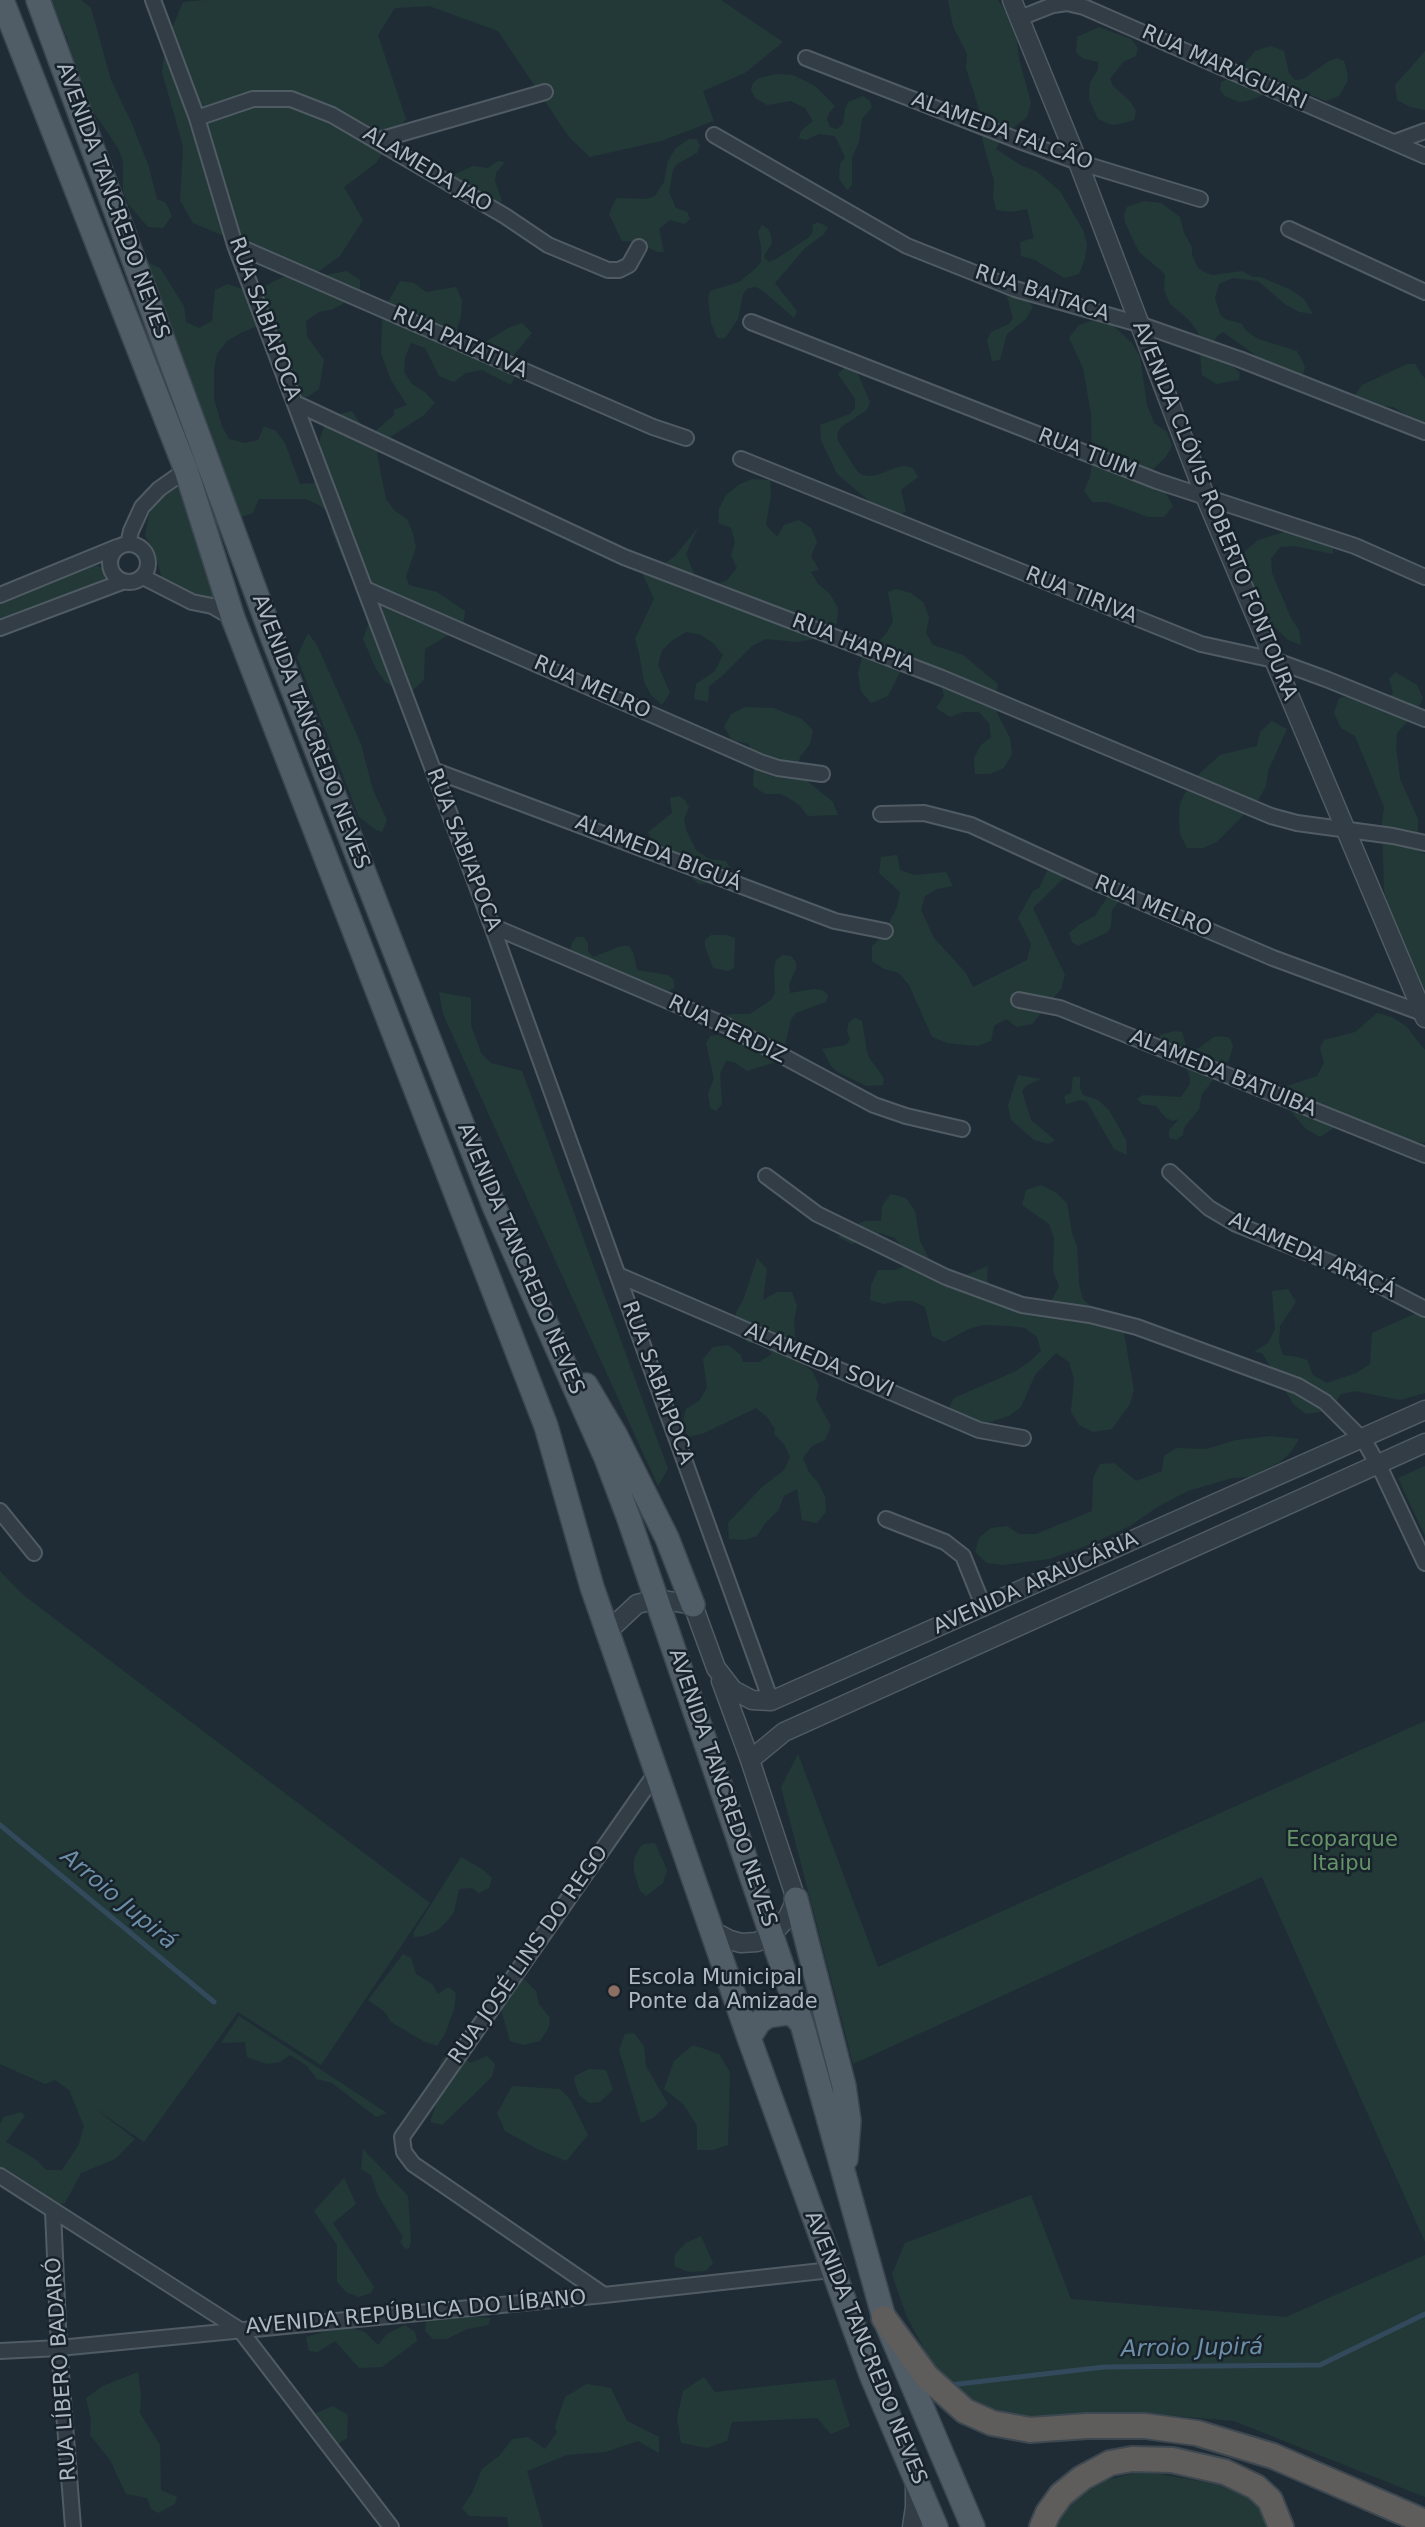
<!DOCTYPE html>
<meta charset="utf-8">
<style>
body{margin:0}
canvas{display:block;background:#1f2c35}
</style>
<canvas width="1425" height="2527"></canvas>
<script>
const ctx = document.querySelector('canvas').getContext('2d');
ctx.lineJoin = 'round';
function paint(path, color) { ctx.fillStyle = color; ctx.fill(path, 'evenodd'); }
const toPath = rows => new Path2D(rows.map(r => 'M' + r).join(''));
function strokePath(path, color, width, dash) { ctx.strokeStyle = color; ctx.lineWidth = width; ctx.lineCap = dash ? 'butt' : 'round'; ctx.setLineDash(dash || []); ctx.stroke(path); }
function label(font, color, halo, rows, align = 'center') {
  ctx.font = font + ' "DejaVu Sans",sans-serif'; ctx.lineWidth = 5; ctx.setLineDash([]); ctx.textBaseline = 'middle'; ctx.strokeStyle = halo; ctx.fillStyle = color; for (const [text, x, y, turn = 0] of rows) {
    ctx.save(); ctx.translate(x, y); ctx.rotate((+turn || 0) * Math.PI / 180); ctx.textAlign = isNaN(turn) ? turn : align; if (halo) ctx.strokeText(text, 0, 0); ctx.fillText(text, 0, 0); ctx.restore();
  }
}
paint(toPath([
 [51,0,81,0,91,8,111,80,132,124,149,167,157,199,166,203,172,216,163,228,148,227,129,205,123,192,123,162,118,148,84,98,73,71,68,40],
 [205,0,721,0,783,42,745,73,703,91,714,121,661,141,590,157,569,137,498,31,429,6,395,8,378,35,406,119,376,163,344,187,363,220,340,256,315,274,193,223,180,200,183,146,162,72,165,45,183,2],
 [948,0,998,0,1015,27,1019,59,1031,103,1027,117,1003,136,996,149,1022,166,1036,171,1060,191,1083,230,1087,244,1085,259,1079,274,1064,278,1035,260,1021,256,1020,242,1034,238,1027,209,1012,212,996,210,993,196,994,181,982,139,979,109,966,68,967,54,953,26],
 [1099,27,1131,39,1138,48,1136,56,1123,62,1110,79,1113,86,1131,102,1136,111,1134,120,1120,124,1112,125,1098,119,1089,99,1090,83,1098,69,1098,62,1082,58,1076,52,1077,37],
 [1271,46,1284,51,1289,73,1295,80,1303,79,1329,61,1337,58,1344,61,1348,75,1347,82,1339,96,1326,101,1299,90,1282,86,1273,87,1261,96,1248,101,1239,102,1225,96,1220,90,1221,82,1236,75,1255,51],
 [1425,51,1425,110,1410,107,1397,100,1395,85],
 [776,74,793,75,815,86,835,106,829,113,827,120,830,127,837,129,843,124,845,109,848,102,863,96,870,101,872,107,862,119,859,142,852,157,852,185,847,190,839,179,840,164,845,157,835,136,819,134,806,140,799,138,801,131,813,121,805,108,791,101,767,105,755,98,751,90,753,83,759,78],
 [689,139,697,139,700,146,697,153,677,164,673,170,669,192,676,208,687,212,690,219,685,224,670,220,659,229,664,252,657,252,638,242,622,241,609,214,616,198,647,199,655,196,664,182,668,161,676,148],
 [498,161,505,162,496,173,495,181,502,201,496,204,446,178,473,166,488,168],
 [1144,201,1161,203,1180,217,1184,233,1192,247,1192,255,1198,268,1204,272,1212,275,1242,271,1253,277,1261,277,1291,290,1304,299,1313,314,1299,312,1286,305,1258,281,1233,278,1219,284,1215,298,1220,314,1225,319,1242,324,1246,331,1258,339,1297,351,1305,367,1303,375,1295,376,1265,366,1254,354,1223,332,1217,336,1214,342,1217,350,1240,373,1239,380,1216,384,1202,375,1198,332,1187,318,1170,304,1164,289,1165,274,1139,252,1125,223,1124,214,1127,207],
 [818,222,828,227,824,234,805,248,775,283,797,311,794,318,763,291,756,287,748,288,743,294,738,319,725,338,717,338,711,323,708,299,710,291,739,282,756,268,761,262,761,246,758,232,762,225,768,229,771,235,772,243,764,256,769,262,776,259,808,238,813,232,812,225],
 [147,262,160,268,184,306,186,322,199,328,212,321,215,290,228,284,242,289,257,290,283,277,312,278,346,271,360,280,360,295,333,309,319,312,306,321,307,336,324,360,319,389,307,397,292,395,270,325,255,327,241,333,227,341,217,354,214,370,214,399,222,426,229,439,245,443,258,440,264,426,276,431,285,443,300,484,314,483,320,438,325,424,336,415,352,411,361,425,372,434,394,415,394,410,407,405,391,380,381,353,382,322,385,307,400,281,414,283,426,292,456,287,462,300,461,316,457,329,459,344,471,351,508,328,522,323,532,333,512,357,517,372,511,385,482,370,466,373,454,382,439,376,425,348,411,343,405,357,404,372,412,384,425,392,435,403,424,415,386,440,377,454,386,499,395,511,407,519,413,533,416,547,406,577,409,585,437,592,465,611,463,626,425,649,424,680,413,690,398,690,385,682,376,669,363,639,373,611,343,559,331,530,331,515,319,505,305,499,259,499,253,513,238,518,137,273],
 [1015,294,1028,301,1033,307,1026,319,1007,334,1000,360,992,361,987,340,991,332,1009,324,1013,318,1007,296],
 [1093,320,1109,322,1132,343,1140,357,1147,405,1154,423,1167,432,1172,446,1165,458,1153,469,1152,484,1165,492,1173,506,1164,517,1148,517,1107,502,1092,502,1084,491,1090,477,1092,462,1091,414,1083,368,1069,338,1079,325],
 [1407,364,1415,364,1425,379,1425,425,1393,407,1376,405,1353,398,1362,385],
 [844,368,852,369,858,374,870,402,867,410,841,427,837,434,838,441,855,468,860,474,868,476,877,475,898,467,906,466,913,468,918,477,901,490,906,511,900,515,892,514,873,504,837,474,821,440,820,425,850,414,855,408,855,399,838,374],
 [752,479,770,480,771,495,766,525,777,537,784,525,799,520,811,528,817,542,811,556,819,570,811,572,818,584,830,594,838,608,837,623,826,634,814,639,797,642,766,639,752,646,721,677,709,686,708,702,694,699,696,684,715,671,723,655,713,643,701,635,686,632,673,640,662,650,658,665,670,693,662,705,651,695,644,682,639,653,635,639,654,599,641,571,650,558,664,564,676,555,698,527,686,554,698,583,713,586,727,580,737,568,731,555,735,542,731,528,718,523,719,509,726,495,738,485],
 [180,485,223,598,201,599,171,586,162,579,156,557,145,535,149,515,154,506,170,490],
 [1287,531,1333,543,1333,554,1294,546,1280,547,1271,559,1272,573,1291,618,1299,630,1301,645,1288,640,1265,618,1239,566,1245,551,1258,540],
 [96,565,104,569,105,577,103,580,0,621,0,604],
 [896,589,911,593,924,603,929,618,926,633,933,645,963,655,998,684,995,698,997,713,1010,738,1012,754,1004,768,990,774,975,774,974,758,981,745,991,737,989,723,979,712,963,712,950,717,936,708,944,696,939,681,901,670,888,696,871,703,861,691,858,674,862,657,885,635,893,622,888,592],
 [308,633,317,645,361,744,373,790,387,820,382,832,376,830,359,817,297,657],
 [1395,672,1417,685,1423,698,1417,711,1397,733,1396,747,1400,779,1418,819,1418,850,1425,854,1425,990,1390,919,1384,890,1382,823,1384,807,1355,736,1341,728,1334,713,1339,698,1356,695,1368,704,1384,704,1393,693,1389,679],
 [745,707,773,708,802,719,813,730,810,744,800,757,796,772,833,802,838,815,808,816,799,805,787,797,780,794,765,794,753,786,755,757,748,744,732,740,724,727,731,714],
 [1272,721,1287,729,1268,771,1266,786,1259,799,1217,842,1203,848,1187,848,1180,834,1179,819,1180,804,1187,789,1196,777,1220,755,1257,746,1260,732],
 [679,796,685,800,689,807,684,819,686,830,696,850,709,859,726,861,730,868,727,875,714,883,699,884,693,879,692,871,666,858,651,839,648,832,672,813,670,798],
 [897,855,900,870,914,875,946,872,953,886,937,889,925,896,921,910,934,938,966,973,973,987,1027,960,1031,944,1018,918,1033,891,1039,888,1048,869,1065,877,1033,908,1065,975,1061,989,1032,1024,1017,1027,1006,1019,994,1026,991,1041,977,1046,947,1043,932,1037,909,985,899,973,884,969,872,961,872,946,883,935,897,907,900,892,879,873,881,857],
 [1110,893,1121,899,1112,910,1111,926,1108,932,1078,946,1072,942,1069,933,1080,924,1095,916],
 [711,935,727,935,735,938,734,968,728,971,713,968,705,947,705,940],
 [577,937,584,937,588,944,588,951,593,957,621,946,629,946,633,952,637,970,668,975,674,980,674,988,667,992,659,991,616,974,604,966,573,959,570,950,572,943],
 [783,955,791,956,796,962,796,969,789,984,790,993,814,989,822,990,828,995,826,1002,796,1013,791,1019,784,1049,776,1062,747,1071,734,1062,726,1061,720,1074,722,1104,716,1111,710,1108,708,1093,714,1079,706,1043,710,1036,718,1035,724,1038,724,1018,730,1014,750,1014,771,1000,775,993,774,969,776,960],
 [439,992,471,998,471,1025,481,1053,491,1063,522,1071,668,1469,658,1486,443,1014],
 [1377,1013,1392,1017,1406,1026,1425,1050,1425,1142,1423,1143,1392,1136,1363,1121,1348,1119,1320,1137,1306,1129,1276,1094,1287,1086,1317,1076,1324,1063,1320,1048,1324,1040,1355,1032],
 [855,1018,862,1021,867,1052,870,1059,884,1078,883,1085,867,1086,839,1073,831,1066,822,1049,846,1045,850,1039,847,1031,849,1022],
 [1175,1031,1182,1032,1189,1055,1214,1037,1221,1036,1230,1038,1233,1046,1229,1060,1202,1094,1199,1109,1184,1128,1183,1135,1176,1140,1169,1138,1169,1130,1179,1119,1173,1121,1166,1118,1156,1106,1142,1104,1137,1099,1143,1095,1181,1097,1190,1084,1190,1077,1184,1063,1160,1043,1160,1035],
 [1018,1075,1041,1079,1027,1085,1022,1091,1031,1120,1055,1140,1049,1144,1034,1140,1011,1120,1008,1105],
 [1073,1077,1080,1077,1080,1088,1083,1095,1098,1100,1109,1110,1126,1140,1127,1155,1114,1149,1087,1102,1080,1100,1066,1104,1064,1096,1071,1093],
 [1041,1185,1055,1192,1067,1203,1072,1233,1077,1246,1079,1284,1083,1299,1095,1310,1117,1315,1123,1328,1134,1390,1130,1404,1112,1429,1093,1432,1079,1425,1071,1412,1074,1379,1069,1362,1056,1353,1035,1375,1021,1407,1009,1416,972,1428,947,1412,954,1398,1016,1371,1029,1362,1041,1351,1037,1337,1025,1328,1011,1326,983,1325,969,1329,944,1342,932,1336,925,1307,912,1301,898,1301,884,1304,870,1300,871,1285,878,1270,895,1270,909,1264,905,1250,895,1238,880,1233,852,1244,838,1237,850,1227,865,1221,881,1221,882,1206,891,1194,906,1198,915,1211,920,1241,934,1268,956,1279,988,1266,987,1280,996,1297,1007,1308,1040,1309,1052,1300,1059,1286,1053,1271,1054,1238,1049,1224,1022,1205,1026,1190],
 [757,1258,767,1269,763,1300,777,1292,792,1292,797,1306,794,1321,796,1351,801,1362,813,1372,819,1385,816,1399,831,1426,825,1440,812,1446,803,1458,809,1472,819,1484,825,1497,826,1512,817,1523,802,1520,797,1489,784,1496,778,1511,766,1522,757,1536,744,1540,729,1539,728,1523,761,1488,784,1470,790,1457,784,1444,774,1434,775,1429,767,1417,756,1408,702,1434,688,1437,682,1424,686,1409,699,1401,707,1388,703,1359,713,1347,728,1345,740,1354,743,1362,759,1362,772,1354,763,1343,749,1343,737,1335,748,1325,735,1326,736,1312,744,1298],
 [1288,1289,1296,1302,1280,1326,1279,1342,1283,1355,1298,1357,1307,1360,1313,1375,1327,1383,1356,1373,1370,1364,1372,1333,1414,1314,1425,1314,1425,1393,1400,1400,1355,1391,1341,1394,1333,1406,1320,1412,1306,1414,1294,1405,1262,1353,1254,1352,1268,1343,1275,1329,1272,1291],
 [1270,1436,1299,1439,1291,1452,1280,1462,1250,1477,1232,1478,1188,1491,1159,1506,1130,1526,1086,1546,1049,1559,1002,1565,987,1563,975,1552,979,1538,991,1528,1007,1526,1019,1534,1036,1534,1092,1511,1093,1478,1100,1464,1114,1463,1136,1481,1162,1471,1164,1456,1176,1448,1206,1449,1236,1440],
 [1425,1466,1425,1536,1398,1478],
 [0,1571,22,1594,430,1903,321,2065,238,2012,144,2142,94,2108,135,2139,115,2159,81,2173,65,2203,55,2206,0,2178,0,2124,4,2117,21,2112,25,2116,6,2142,37,2160,46,2170,62,2170,79,2144,84,2126,69,2090,55,2080,45,2084,0,2064],
 [1425,1721,1425,2242,1262,1877,853,2064,781,1787,798,1754,878,1967],
 [655,1843,667,1870,663,1883,646,1896,640,1891,634,1871,634,1859,640,1847,644,1844],
 [461,1857,482,1869,492,1878,489,1888,479,1893,472,1888,459,1889,454,1912,448,1920,438,1930,424,1936,414,1937,413,1933],
 [403,1954,411,1958,416,1974,432,1984,438,1994,448,1987,456,1993,454,2009,445,2034,437,2046,423,2041,391,2022,385,2012,368,2000],
 [504,1978,525,1980,536,1991,539,2004,550,2018,549,2027,540,2041,524,2045,510,2041,496,1991],
 [239,2016,387,2113,376,2117,332,2083,317,2079,307,2066,290,2055,280,2062,267,2064,247,2057,245,2042,221,2043],
 [634,2033,644,2046,646,2066,668,2104,653,2118,641,2123,619,2050,625,2034],
 [693,2045,719,2054,730,2072,728,2145,713,2150,697,2150,697,2126,684,2105,664,2089,674,2061],
 [455,2047,470,2063,487,2056,495,2064,492,2077,442,2125,430,2122,438,2099,445,2089,435,2079,442,2059],
 [589,2069,606,2070,613,2090,600,2102,589,2103,579,2095,574,2079,575,2076],
 [512,2086,560,2089,570,2099,588,2135,566,2161,537,2149,505,2131,497,2113],
 [363,2149,408,2196,411,2241,409,2248,405,2249,400,2242,403,2237,378,2196,371,2175,361,2169],
 [344,2178,356,2204,333,2223,374,2287,371,2293,359,2297,346,2292,337,2282,337,2245,314,2211],
 [1031,2195,1071,2299,1286,2317,1425,2255,1425,2497,1234,2421,1153,2414,1026,2420,978,2407,936,2372,906,2315,892,2274,905,2243],
 [701,2236,713,2263,706,2271,688,2272,674,2266,675,2254,686,2243],
 [461,2316,491,2318,488,2325,467,2329,447,2339,433,2339,425,2331,426,2321],
 [405,2325,415,2332,417,2341,382,2367,359,2368,335,2341,318,2352,309,2351,306,2337,345,2326,365,2332,378,2345,387,2334],
 [138,2372,141,2396,140,2413,160,2445,161,2490,177,2497,175,2504,158,2513,151,2509,147,2498,126,2494,110,2460,90,2435,91,2420,86,2398,103,2386],
 [704,2377,715,2392,835,2379,850,2426,831,2434,817,2418,732,2422,727,2441,707,2448,681,2443,677,2418,683,2391],
 [587,2384,611,2388,627,2421,659,2437,659,2453,638,2441,605,2452,567,2455,527,2471,543,2527,509,2527,507,2517,469,2516,462,2508,472,2493,482,2469,500,2455,512,2439,528,2437,545,2449,557,2432,555,2427,565,2397],
 [333,2406,348,2415,347,2438,335,2446,318,2444,307,2430,316,2413],
 [1143,2471,1226,2486,1248,2495,1264,2511,1270,2527,1053,2527,1076,2500,1091,2489,1107,2480]
]), '#223937');
strokePath(toPath([
 [0,1825,214,2002],
 [950,2385,1104,2367,1320,2365,1425,2314]
]), '#334a5d', 5);
const minor = toPath([
 [153,0,197,118,235,245,492,926,771,1701],
 [1020,18,1053,5,1067,3,1084,7,1425,156],
 [806,58,1025,143,1078,162,1200,199],
 [197,118,253,99,291,99,332,115,505,216,548,245,608,270,619,270,629,265,639,247],
 [714,135,907,246,1015,289,1139,324,1239,359,1425,432],
 [379,140,545,92],
 [1395,142,1425,131],
 [1289,229,1425,292],
 [235,245,653,427,686,438],
 [751,322,1157,481,1355,546,1425,577],
 [295,403,624,557,942,678,1271,816,1297,823,1393,836,1425,843],
 [741,459,1201,644,1274,660,1326,679,1425,719],
 '110 563a19 19 0 1 1 38 0a19 19 0 1 1-38 0Z',
 [128,544,131,531,142,507,159,489,186,470],
 [143,577,192,602,212,606,233,618],
 [365,589,760,762,778,768,822,774],
 [0,595,117,547],
 [0,628,122,582],
 [433,770,835,921,885,931],
 [881,814,924,813,971,825,1097,883,1273,958,1425,1014],
 [492,926,727,1026,874,1105,906,1116,962,1129],
 [1019,1000,1060,1008,1425,1155],
 [1170,1172,1209,1208,1236,1224,1352,1271,1425,1309],
 [766,1176,817,1214,946,1277,1022,1305,1090,1315,1137,1327,1298,1386,1325,1402,1365,1442,1383,1474,1425,1563],
 [618,1275,979,1430,1023,1438],
 [0,1511,34,1553],
 [886,1519,945,1542,963,1556,984,1608],
 [0,2176,240,2330,391,2527],
 [53,2211,59,2348,73,2527],
 [604,2295,413,2164,404,2152,402,2137,656,1773],
 [0,2351,59,2348,604,2295,831,2270]
]);
const tertiary = toPath([
 [1012,0,1078,162,1205,496,1425,1018],
 [607,1632,637,1604,658,1599,693,1605,716,1668,733,1690,752,1700,771,1701,1425,1410],
 [750,1760,784,1732,1425,1443],
 [711,1930,730,1940,741,1943,757,1942,772,1934,788,1917,796,1899,750,1760,721,1681],
 [912,2527,915,2507,915,2486]
]);
const primary = toPath([
 [2,0,186,470,233,618,546,1426,592,1587,749,2038,872,2377,936,2527],
 [38,0,273,639,494,1206,606,1458,629,1519,802,2024,884,2318,973,2527],
 [586,1385,615,1434,667,1538,693,1605],
 [796,1899,844,2086,849,2121,846,2159],
 [749,2038,759,2022,768,2016,788,2013,795,2016,802,2024]
]);
const trunk = toPath([
 [884,2318,927,2377,965,2411,992,2423,1030,2430,1087,2426,1145,2426,1197,2433,1273,2456,1425,2522],
 [1042,2527,1048,2513,1061,2495,1082,2478,1110,2463,1132,2459,1172,2460,1225,2472,1256,2487,1270,2500,1281,2527]
]);
strokePath(minor, '#505b64', 18);
strokePath(tertiary, '#505b64', 21);
strokePath(primary, '#3c4650', 26);
strokePath(trunk, '#3d4851', 28);
strokePath(minor, '#333d46', 14);
strokePath(tertiary, '#333d46', 18);
strokePath(primary, '#505d66', 23);
strokePath(trunk, '#5e5d5b', 24);
for (const [x, y, r, color] of [
 [614,1991,7,"#8d6e63"]
]) { const dot = new Path2D(); dot.arc(x, y, r, 0, 2 * Math.PI); ctx.fillStyle = color; ctx.fill(dot); strokePath(dot, '#18222a', 2.5); }
label('21px', '#adb8c3', '#18222a', [
 ["RUA MARAGUARI",1224,68,24],
 ["ALAMEDA FALCÃO",1002,132,20],
 ["ALAMEDA JAO",427,170,31],
 ["AVENIDA TANCREDO NEVES",112,201,70],
 ["RUA BAITACA",1042,294,18],
 ["RUA SABIAPOCA",264,319,70],
 ["RUA PATATIVA",460,343,24],
 ["RUA TUIM",1087,454,21],
 ["AVENIDA CLÓVIS ROBERTO FONTOURA",1214,511,68],
 ["RUA TIRIVA",1081,596,22],
 ["RUA HARPIA",853,644,21],
 ["RUA MELRO",592,688,24],
 ["AVENIDA TANCREDO NEVES",310,732,69],
 ["RUA SABIAPOCA",463,850,69],
 ["ALAMEDA BIGUÁ",658,854,21],
 ["RUA MELRO",1153,907,23],
 ["RUA PERDIZ",727,1030,26],
 ["ALAMEDA BATUIBA",1223,1074,22],
 ["ALAMEDA ARAÇÁ",1312,1256,24],
 ["AVENIDA TANCREDO NEVES",520,1259,67],
 ["ALAMEDA SOVI",819,1361,23],
 ["RUA SABIAPOCA",657,1383,70],
 ["AVENIDA ARAUCÁRIA",1036,1584,-24],
 ["AVENIDA TANCREDO NEVES",722,1788,71],
 ["RUA JOSÉ LINS DO REGO",529,1955,-55],
 ["AVENIDA REPÚBLICA DO LÍBANO",416,2313,-5],
 ["AVENIDA TANCREDO NEVES",865,2348,68],
 ["RUA LÍBERO BADARÓ",62,2369,-94]
]);
label('21px', '#659369', '#18222a', [
 ["Ecoparque",1342,1841],
 ["Itaipu",1342,1865]
]);
label('21px', '#adb8c3', '#18222a', [
 ["Escola Municipal",628,1979],
 ["Ponte da Amizade",628,2003]
], 'left');
label('italic 23px', '#6d8ea7', '#18222a', [
 ["Arroio Jupirá",118,1900,40],
 ["Arroio Jupirá",1192,2349,-1]
]);
</script>
